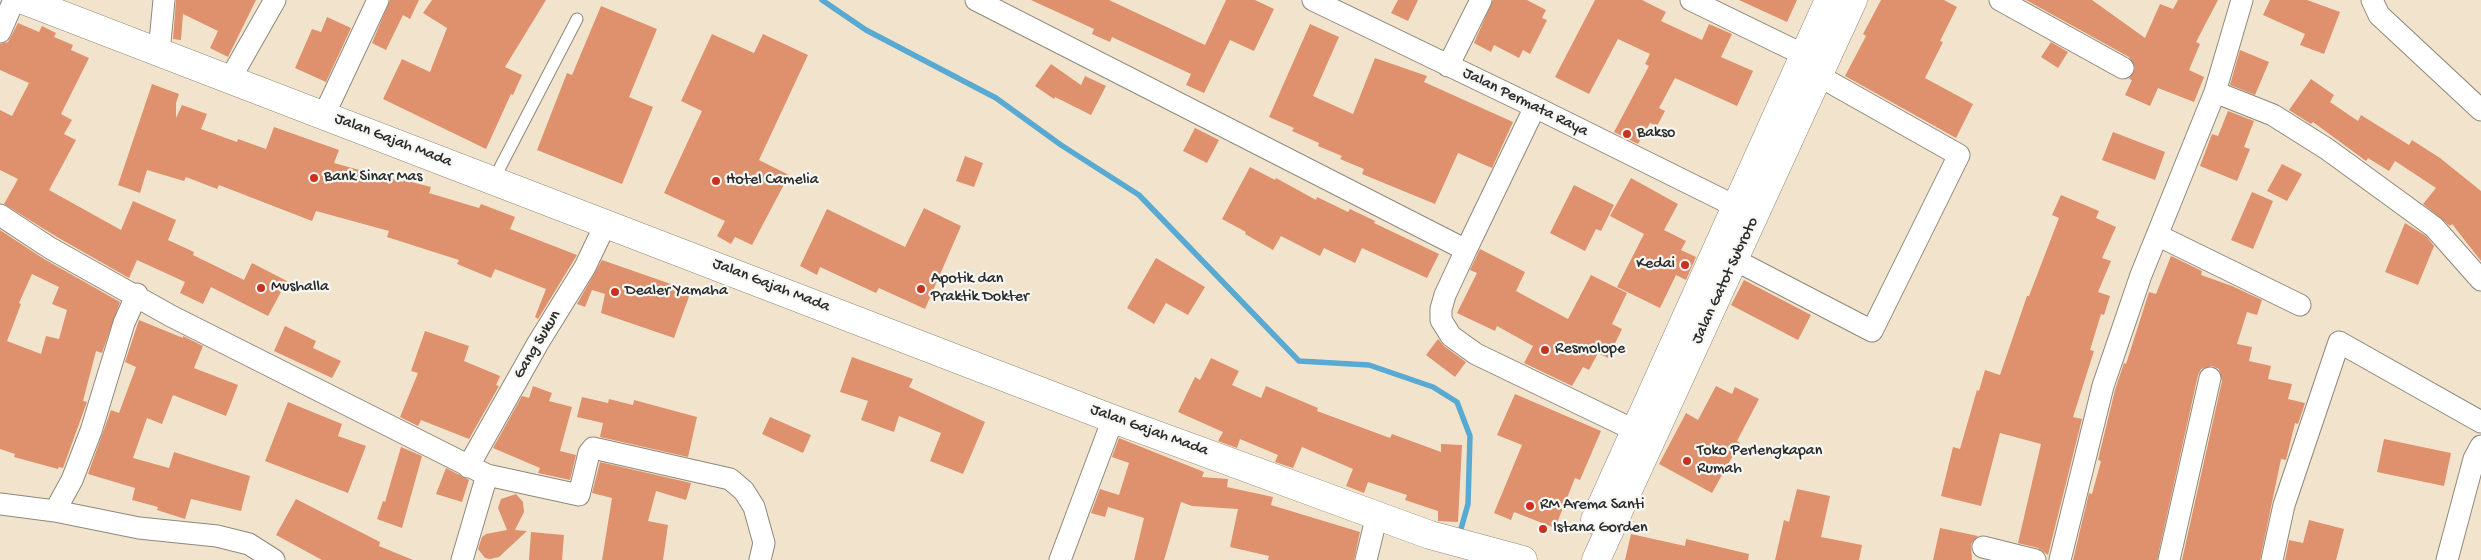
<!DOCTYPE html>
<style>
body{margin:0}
canvas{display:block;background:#f2e4cc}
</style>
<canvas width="2481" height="560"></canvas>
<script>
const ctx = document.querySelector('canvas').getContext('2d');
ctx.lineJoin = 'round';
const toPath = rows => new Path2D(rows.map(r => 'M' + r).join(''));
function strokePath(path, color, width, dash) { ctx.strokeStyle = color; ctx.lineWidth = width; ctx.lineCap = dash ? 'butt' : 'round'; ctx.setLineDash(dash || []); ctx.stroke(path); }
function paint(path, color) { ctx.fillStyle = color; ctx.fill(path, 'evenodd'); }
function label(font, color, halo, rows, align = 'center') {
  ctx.font = font + ' "Gochi Hand",sans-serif'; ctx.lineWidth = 4.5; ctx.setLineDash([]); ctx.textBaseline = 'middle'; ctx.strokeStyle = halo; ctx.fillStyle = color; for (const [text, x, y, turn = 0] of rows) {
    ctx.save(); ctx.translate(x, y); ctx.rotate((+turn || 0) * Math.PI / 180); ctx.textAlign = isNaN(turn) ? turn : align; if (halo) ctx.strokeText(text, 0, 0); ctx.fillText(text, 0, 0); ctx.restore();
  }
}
strokePath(toPath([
 [822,0,866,30,996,98,1061,145,1139,195,1299,361,1369,365,1433,387,1457,402,1470,436,1468,504,1459,536]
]), '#58aad3', 5.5);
paint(toPath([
 [176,0,256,0,228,57,210,48,218,31,183,14,181,40,173,39],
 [390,0,419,0,410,19,403,15,386,50,372,43],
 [432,0,546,0,505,67,522,75,513,95,511,94,486,149,383,99,402,59,430,72,447,28,423,13],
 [1031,0,1109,0,1205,45,1226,0,1255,0,1274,9,1254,51,1230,40,1204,93,1186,85,1191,74,1112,37,1110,42,1092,34,1094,29],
 [1398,0,1418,0,1408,21,1391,13],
 [1493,0,1527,0,1546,10,1542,18,1547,20,1530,54,1523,50,1519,58,1494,45,1491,52,1474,43],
 [1595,0,1642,0,1666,12,1661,21,1702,40,1709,24,1732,34,1721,57,1753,71,1737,106,1675,78,1659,108,1665,111,1657,126,1650,123,1638,144,1614,132,1649,66,1645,64,1650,54,1618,39,1589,94,1555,77],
 [1739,0,1797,0,1787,22],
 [1881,0,1944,0,1957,7,1940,41,1943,42,1925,78,1973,104,1956,138,1845,76,1866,36,1863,34],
 [2026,0,2092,0,2145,38,2160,4,2173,9,2178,0,2218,0,2196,42,2200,44,2189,70,2204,77,2194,102,2158,88,2150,106,2125,95,2132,80,2129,79,2135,68,2129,57],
 [2270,0,2307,0,2340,12,2324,54,2300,45,2305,34,2263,15],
 [601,6,657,29,629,97,653,107,622,184,537,150,567,73,572,75],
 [327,17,351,28,326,82,295,68,312,29,321,32],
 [18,23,39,32,42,26,56,33,54,37,73,45,71,50,89,58,61,114,72,120,64,134,76,140,49,190,121,230,133,201,176,220,168,240,194,252,193,255,244,280,252,263,287,281,268,316,211,287,203,304,180,293,185,282,137,260,129,278,57,237,4,204,18,179,0,170,0,110,12,116,29,83,0,70,0,44,8,42],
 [1310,24,1339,37,1313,96,1353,114,1375,58,1427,76,1424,82,1513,122,1492,168,1458,153,1435,204,1362,174,1364,169,1340,159,1342,156,1318,146,1319,143,1292,131,1294,128,1269,117],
 [712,34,754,53,763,34,808,55,759,160,789,175,752,245,735,237,731,244,717,236,725,221,664,193,702,111,681,101],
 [2051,42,2068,52,2058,68,2041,57],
 [2240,50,2269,62,2255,95,2230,85],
 [1051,64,1081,85,1085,76,1106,86,1091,115,1055,97,1054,99,1035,86],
 [2311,79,2334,95,2330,102,2358,121,2361,115,2409,145,2412,140,2440,158,2481,191,2481,261,2452,224,2450,226,2423,204,2436,188,2395,161,2389,171,2368,158,2366,161,2313,122,2311,124,2289,110],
 [152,84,179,94,176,103,176,118,182,105,207,114,201,129,237,142,238,139,266,149,274,127,339,150,334,163,403,182,404,180,431,187,429,193,479,208,481,204,515,217,510,229,577,255,538,319,535,317,546,289,495,269,491,278,457,264,459,260,387,237,389,231,316,211,312,221,219,185,217,189,186,177,184,181,147,170,140,193,118,185],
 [2228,111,2254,121,2244,147,2250,149,2237,181,2200,166,2212,134,2218,136],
 [1195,128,1219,140,1207,163,1183,151],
 [2113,132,2165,152,2155,180,2102,160],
 [965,156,983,163,974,187,956,181],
 [2282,164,2302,174,2287,201,2267,191],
 [1250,167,1275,180,1276,178,1316,200,1317,197,1348,212,1350,209,1375,221,1374,223,1439,254,1427,278,1362,248,1355,263,1324,248,1320,256,1281,236,1273,250,1245,234,1246,232,1222,219],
 [1631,178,1678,204,1664,230,1686,241,1681,250,1696,257,1686,280,1676,275,1660,308,1617,287,1644,234,1610,216],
 [1574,185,1614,205,1601,231,1596,229,1585,251,1550,233],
 [2252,192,2273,201,2253,249,2231,240],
 [2061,195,2099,211,2096,218,2116,227,2102,258,2111,261,2098,292,2110,296,2104,315,2101,314,2090,350,2094,351,2073,417,2082,419,2048,555,2038,548,2018,543,2041,444,2000,433,1981,506,1941,496,1953,447,1960,449,1977,390,1979,391,1985,370,2000,375,2027,296,2029,296,2059,218,2052,215],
 [924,208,961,226,925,309,879,288,876,293,820,267,817,275,800,266,827,209,905,247],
 [2405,223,2426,236,2434,246,2418,285,2385,272],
 [0,230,44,259,120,302,102,353,96,351,83,401,87,402,63,468,59,467,58,469,14,457,15,454,0,449],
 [32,274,59,287,52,304,67,310,59,339,46,336,41,354,7,341,21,304,19,303],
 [1480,249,1525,272,1516,291,1568,319,1591,275,1627,293,1612,324,1622,329,1608,358,1598,353,1589,370,1583,367,1572,386,1524,363,1533,346,1497,326,1495,331,1457,313,1477,273,1470,270],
 [2171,256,2202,271,2201,275,2232,286,2262,300,2257,315,2247,312,2237,344,2252,347,2249,361,2271,366,2268,379,2292,384,2288,399,2305,403,2298,424,2295,423,2286,460,2281,459,2260,560,2182,560,2222,381,2219,369,2212,366,2201,369,2198,375,2157,560,2073,560,2089,493,2092,494,2101,461,2098,460,2115,390,2124,363,2126,364,2149,292,2156,294],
 [1156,258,1205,287,1188,315,1166,303,1154,324,1127,308],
 [602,260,691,291,674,338,601,313,605,294,592,290,585,307,577,304],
 [1744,280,1811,315,1798,340,1731,305],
 [139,320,183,338,183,336,203,346,194,368,238,385,226,416,173,395,162,424,147,418,133,458,169,468,174,452,250,476,241,511,191,499,185,519,157,510,158,507,132,500,135,488,88,474,111,410,119,413,136,367,125,362],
 [285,326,316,341,313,348,341,361,332,378,274,351],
 [425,331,469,346,464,361,500,376,496,385,499,386,469,439,421,420,418,426,400,417,418,373,411,371],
 [1438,339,1444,346,1466,362,1455,377,1426,355],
 [852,357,913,379,909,387,985,422,963,474,930,461,941,433,899,416,894,432,861,420,868,401,840,392],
 [1211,358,1239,371,1232,385,1261,398,1266,386,1318,408,1317,411,1390,438,1392,434,1441,452,1441,444,1462,445,1458,522,1438,521,1438,511,1405,500,1407,495,1368,482,1364,493,1346,486,1353,469,1302,447,1293,468,1275,462,1278,455,1240,439,1237,448,1218,441,1223,432,1178,412,1195,377,1200,380],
 [533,386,552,393,549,401,572,407,560,451,576,455,570,480,538,473,540,468,493,448,522,396,529,398],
 [1716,386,1732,394,1735,387,1759,399,1737,441,1740,443,1712,493,1659,464,1686,413,1698,420],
 [1515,394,1601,431,1580,480,1575,478,1555,528,1514,512,1511,520,1494,513,1522,445,1497,435],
 [582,397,608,403,609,399,633,405,634,400,697,417,688,457,600,437,603,423,577,417],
 [288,402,342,424,338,436,366,446,348,493,265,461],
 [770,417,811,435,803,453,762,434],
 [1119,438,1204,472,1202,477,1228,479,1227,487,1273,497,1271,505,1360,532,1354,560,1268,560,1269,556,1230,547,1238,509,1192,506,1181,502,1164,560,1134,560,1144,518,1108,507,1105,517,1091,513,1100,489,1119,495,1129,463,1112,457],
 [2384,439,2451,453,2444,486,2377,472],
 [401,447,422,456,402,528,377,519,383,501,385,502],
 [600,462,691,483,686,500,656,491,648,521,668,525,663,560,602,560,612,498,592,493],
 [446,468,469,480,462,502,436,494],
 [1797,489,1830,496,1821,537,1862,545,1859,560,1775,560,1784,520,1789,522],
 [516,494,523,502,524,512,515,530,527,531,499,557,490,559,485,558,478,549,482,537,486,534,507,530,498,508,501,499],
 [296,499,380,542,379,546,413,560,322,560,276,535],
 [2309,520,2344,529,2336,560,2285,560,2289,540,2303,543],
 [1940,528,1978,536,1971,544,1972,560,1933,560],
 [531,532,564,535,562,560,529,560],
 [1631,534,1685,546,1686,539,1749,554,1748,560,1625,560]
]), '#df916d');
const lane = toPath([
 [494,179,577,19]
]);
const street = toPath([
 [976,0,1466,250,1535,107],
 [1313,0,1535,107,1749,213],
 [1691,0,1806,56],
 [2000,0,2123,68],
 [2372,0,2379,15,2481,110],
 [0,32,14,0],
 [159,52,164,0],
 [1448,66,1481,0],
 [230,79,275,0],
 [2215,92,2273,115,2327,149,2434,227,2481,280],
 [324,115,378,0],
 [0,215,50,248,171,316,487,475,462,560],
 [2157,235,2300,305],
 [1466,250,1445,295,1441,309,1441,320,1451,336,1476,354,1634,430],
 [1735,260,1872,331,1959,155,1819,76],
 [468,467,538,343,585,267,606,223],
 [487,475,579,495,589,453,593,448,730,479,744,491,754,507,764,543,760,560],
 [0,504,55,511,139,528,217,536,249,544,274,560],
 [55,511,72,480,91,431,124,323,137,294],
 [1983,547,2035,560],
 [1060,560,1113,419],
 [1366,560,1377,515],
 [2060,560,2103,386,2141,275,2215,92,2242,0],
 [2169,560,2210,378],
 [2272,560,2284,505,2339,342,2481,422],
 [2447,560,2474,459,2481,446]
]);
const secondary = toPath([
 [23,0,1113,419,1430,535,1523,560],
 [1595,520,1829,0],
 [1596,560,1853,0]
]);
strokePath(lane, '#8e887c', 13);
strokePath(street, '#8e887c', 23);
strokePath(secondary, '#8e887c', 29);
strokePath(lane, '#fff', 11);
strokePath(street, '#fff', 21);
strokePath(secondary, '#fff', 28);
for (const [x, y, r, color] of [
 [1627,134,5,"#c8321e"],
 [314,178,5,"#c8321e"],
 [716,181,5,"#c8321e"],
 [1685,265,5,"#c8321e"],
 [261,288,5,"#c8321e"],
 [921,289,5,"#c8321e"],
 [615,292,5,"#c8321e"],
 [1545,350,5,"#c8321e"],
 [1687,461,5,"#c8321e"],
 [1530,506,5,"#c8321e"],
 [1543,529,5,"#c8321e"]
]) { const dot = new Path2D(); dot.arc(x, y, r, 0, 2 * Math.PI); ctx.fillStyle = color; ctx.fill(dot); strokePath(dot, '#f6f6f2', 2); }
label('16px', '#2b2b2b', '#f6f6f2', [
 ["Jalan Permata Raya",1525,103,26],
 ["Jalan Gajah Mada",393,141,21],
 ["Jalan Gatot Subroto",1726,281,-65],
 ["Jalan Gajah Mada",771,286,21],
 ["Gang Sukun",538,345,-59],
 ["Jalan Gajah Mada",1149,431,20]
]);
label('16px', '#2b2b2b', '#f6f6f2', [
 ["Bakso",1637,134],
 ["Bank Sinar Mas",324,178],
 ["Hotel Camelia",726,181],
 ["Kedai",1675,265,"right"],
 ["Apotik dan",931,280],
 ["Praktik Dokter",931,298],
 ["Mushalla",271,288],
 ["Dealer Yamaha",625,292],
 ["Resmolope",1555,350],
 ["Toko Perlengkapan",1697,452],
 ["Rumah",1697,470],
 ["RM Arema Santi",1540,506],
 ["Istana Gorden",1553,529]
], 'left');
</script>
